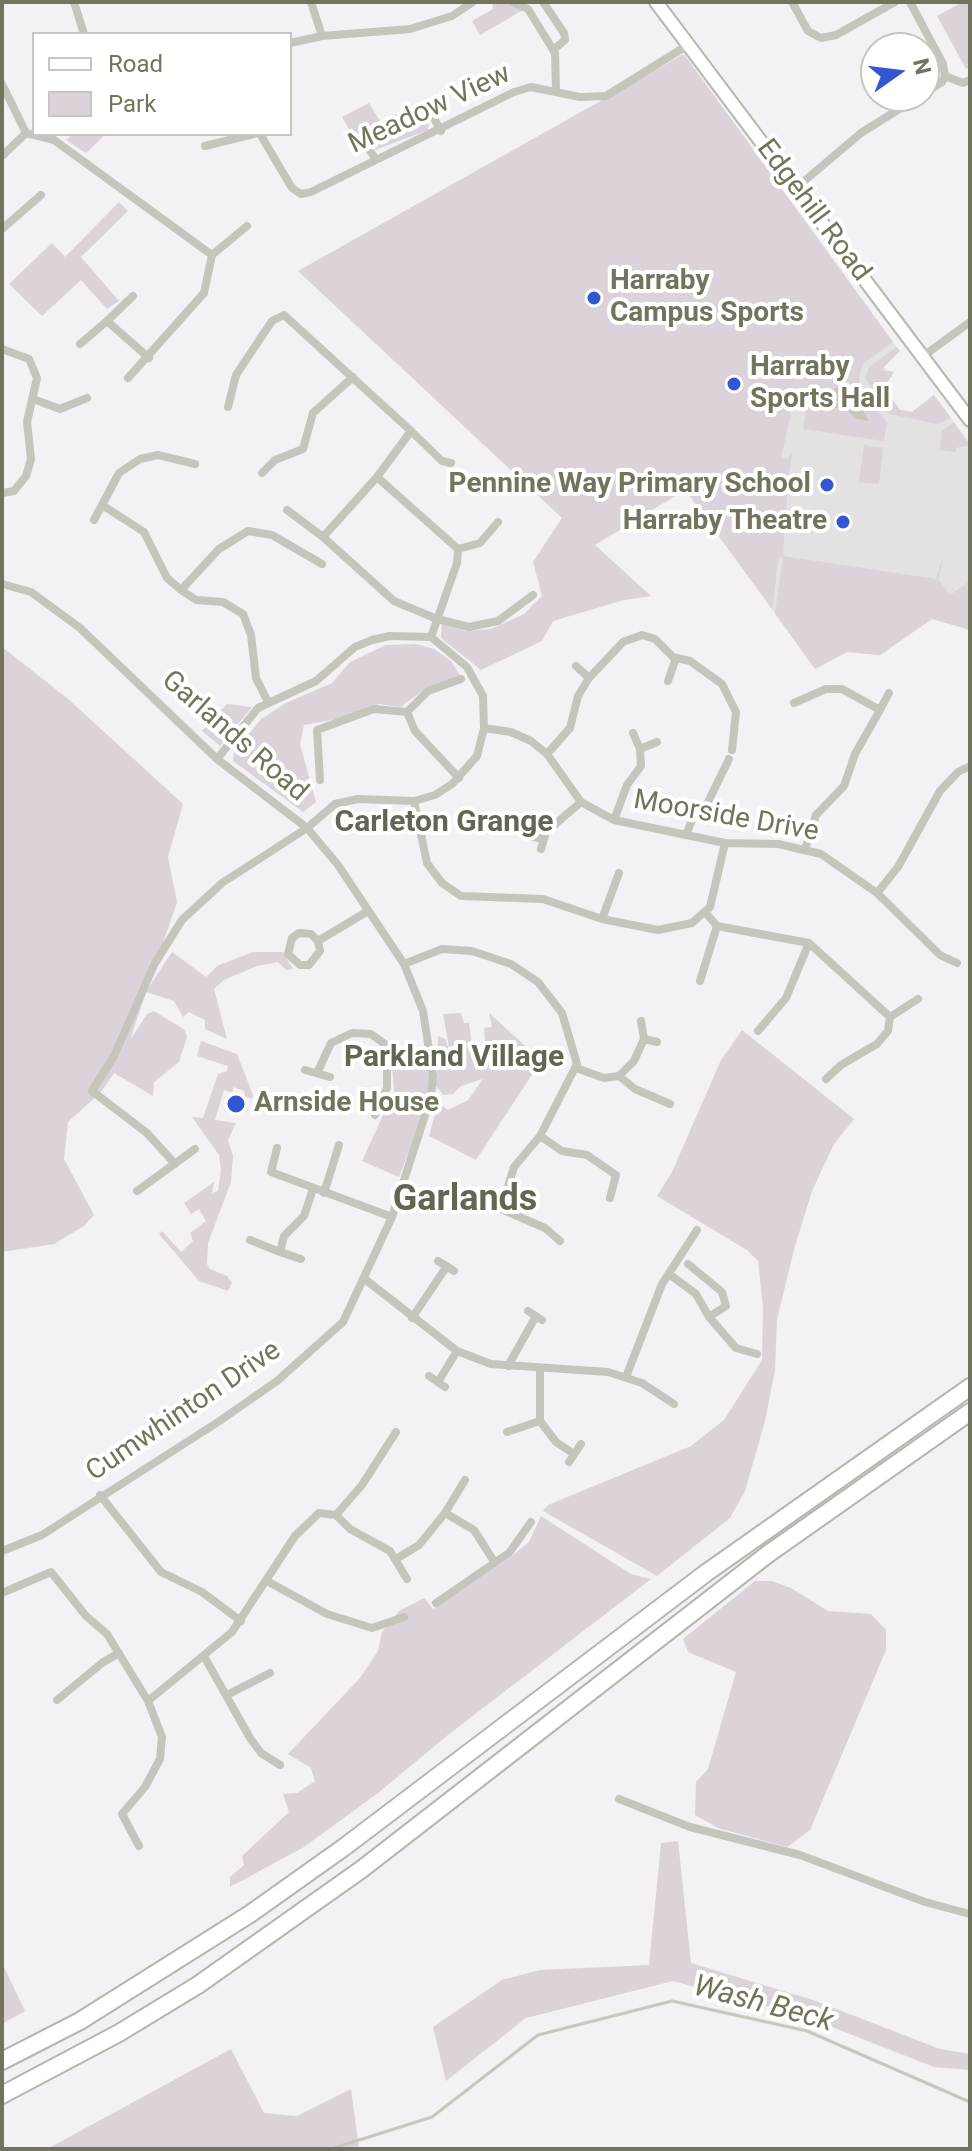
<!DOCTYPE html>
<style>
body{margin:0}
#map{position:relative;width:972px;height:2151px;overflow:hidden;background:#f3f1f4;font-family:Roboto,sans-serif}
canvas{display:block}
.frame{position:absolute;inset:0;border:4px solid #74745e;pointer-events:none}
.legend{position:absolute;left:32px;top:32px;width:260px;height:104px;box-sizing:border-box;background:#fff;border:2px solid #c7c7bf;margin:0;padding:10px 14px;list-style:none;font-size:24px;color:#74745e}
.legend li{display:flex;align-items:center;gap:16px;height:40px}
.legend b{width:40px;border:2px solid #c7c7bf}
.north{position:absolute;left:860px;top:32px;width:80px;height:80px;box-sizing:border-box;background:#fff;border:2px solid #c7c7bf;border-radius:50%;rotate:76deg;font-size:22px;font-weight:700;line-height:32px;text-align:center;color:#74745e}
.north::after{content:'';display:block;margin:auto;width:28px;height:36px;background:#3357d2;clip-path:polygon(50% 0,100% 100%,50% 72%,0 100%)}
</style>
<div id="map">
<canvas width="972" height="2151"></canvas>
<div class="frame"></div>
<ul class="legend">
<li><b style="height:10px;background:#fff"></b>Road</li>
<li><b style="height:22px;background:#dbd2da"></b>Park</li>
</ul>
<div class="north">N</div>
</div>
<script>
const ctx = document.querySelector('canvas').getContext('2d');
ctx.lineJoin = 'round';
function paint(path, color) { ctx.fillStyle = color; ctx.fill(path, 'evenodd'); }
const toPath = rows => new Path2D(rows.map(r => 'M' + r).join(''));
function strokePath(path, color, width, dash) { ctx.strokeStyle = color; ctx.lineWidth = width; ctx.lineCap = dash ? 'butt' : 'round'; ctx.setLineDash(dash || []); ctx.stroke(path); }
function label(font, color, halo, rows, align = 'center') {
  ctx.font = font + ' Roboto,sans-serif'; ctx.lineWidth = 8; ctx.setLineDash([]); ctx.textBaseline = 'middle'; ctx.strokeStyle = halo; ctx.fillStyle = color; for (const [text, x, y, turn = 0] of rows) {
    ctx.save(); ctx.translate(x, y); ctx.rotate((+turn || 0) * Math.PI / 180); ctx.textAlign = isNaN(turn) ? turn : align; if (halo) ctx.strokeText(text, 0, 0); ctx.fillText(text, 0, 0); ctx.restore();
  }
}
paint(toPath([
 [886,333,900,351,883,364,886,370,894,372,884,387,900,410,912,412,934,395,970,444,970,615,932,619,880,655,847,652,815,669,686,490,791,411,786,405]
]), '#e3e1e2');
paint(toPath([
 [492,2,511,3,523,10,480,35,472,21,493,9],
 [963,2,970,5,970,67,966,69,937,16],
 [684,54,893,342,864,363,859,375,860,387,887,423,884,441,803,429,807,403,801,395,786,405,791,412,781,458,787,459,792,453,787,490,777,489,776,492,787,494,783,556,936,579,942,558,939,580,950,595,970,581,970,630,932,619,880,655,847,652,815,669,775,613,783,557,779,556,772,609,685,490,595,545,651,596,624,600,553,621,542,641,481,670,441,638,442,624,466,631,491,629,524,614,542,596,533,562,562,518,298,271],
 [369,103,380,121,364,131,361,151,342,117],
 [413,115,429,119,428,130,375,150,375,138],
 [73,134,106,134,86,153,66,140],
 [119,202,128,211,81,257,119,301,107,309,81,280,42,316,9,284,52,243,65,257],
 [897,347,900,351,881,370,894,372,884,387,900,410,912,412,934,395,951,418,937,424,889,414,865,378,870,366],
 [954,422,970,445,956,448,956,452,940,450,942,431],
 [864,445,883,448,879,484,859,482],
 [416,644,434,649,451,661,461,677,427,688,400,707,379,704,337,719,304,725,300,744,316,802,303,812,233,761,234,753,261,719,286,703,332,683,350,662,386,645],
 [2,647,67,698,183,804,168,857,177,902,147,990,172,952,206,977,217,966,253,952,283,952,293,969,286,970,278,962,257,966,224,980,214,989,227,1039,205,1029,205,1020,189,1012,183,1017,174,1001,146,992,130,1040,147,1014,154,1011,185,1030,187,1037,179,1062,154,1082,153,1096,114,1073,101,1092,68,1122,64,1159,94,1215,84,1226,54,1244,2,1252],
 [227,704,252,707,220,746,202,731],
 [461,1013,464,1023,469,1023,474,1063,487,1061,484,1028,492,1027,489,1013,531,1051,537,1067,476,1160,429,1136,438,1103,448,1110,468,1100,483,1079,461,1086,453,1094,443,1095,436,1086,438,1036,445,1039,450,1052,443,1014],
 [742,1030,854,1119,834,1144,812,1191,795,1246,777,1319,775,1370,765,1421,745,1491,730,1518,657,1576,543,1511,548,1505,691,1446,724,1420,762,1360,763,1307,758,1261,747,1250,657,1196,672,1172,721,1060],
 [201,1041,237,1054,253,1095,252,1099,245,1096,244,1091,234,1087,232,1092,224,1090,215,1120,236,1123,228,1140,233,1156,231,1182,208,1243,207,1264,210,1269,227,1276,232,1283,228,1291,199,1281,159,1234,162,1231,181,1252,193,1241,190,1233,206,1221,199,1209,191,1214,184,1203,214,1182,212,1193,218,1191,221,1170,219,1155,192,1117,203,1118,218,1074,227,1071,228,1066,197,1056],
 [395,1061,425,1061,430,1074,427,1106,399,1177,362,1161,394,1091,392,1065],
 [541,1516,631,1574,651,1579,448,1735,378,1793,304,1847,230,1887,230,1877,244,1865,242,1856,289,1812,283,1794,297,1793,315,1781,311,1768,288,1754,360,1678,378,1651,382,1632,399,1611,424,1598,433,1609,508,1559,529,1542],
 [755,1581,772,1581,791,1588,828,1611,871,1614,886,1630,886,1650,810,1830,787,1847,718,1828,695,1815,696,1782,708,1769,736,1672,688,1652,683,1639],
 [678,1841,691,1963,813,2000,940,2049,970,2054,970,2070,934,2067,804,2016,673,1981,526,2018,446,2081,433,2027,502,1980,540,1970,649,1965,661,1843],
 [2,1963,25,2011,2,2024],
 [231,2049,264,2113,297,2116,351,2089,359,2149,47,2149]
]), '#dbd2da');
paint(toPath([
 [840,385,845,385,855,397,869,421,856,419,845,408,822,408,823,397]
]), '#c9c7bd');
strokePath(toPath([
 [331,2149,432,2117,538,2035,672,2001,807,2031,970,2102]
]), '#c9c7bd', 3);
const secondary = toPath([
 [656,2,970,420]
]);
const highway = toPath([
 [2,2061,80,2021,250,1914,343,1848,706,1573,970,1387],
 [2,2095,119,2033,198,1985,362,1869,768,1554,970,1412]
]);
strokePath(secondary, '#b7b7ae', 16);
strokePath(highway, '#b6b6af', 20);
strokePath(toPath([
 [74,2,84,34],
 [311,2,322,36],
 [513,2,528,9,555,53,556,90],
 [543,2,564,33,565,40,553,50],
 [792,2,808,31,821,38,836,35,895,2],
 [910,2,943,64,945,76,942,82,924,93],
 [290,43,322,36,410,29,452,16,473,2],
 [945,76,963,83,970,80],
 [2,84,26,133],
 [260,134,292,188,301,194,311,192,514,92,531,87,580,97,606,96,688,45],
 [205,146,254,134],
 [2,156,26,133,54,140,212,255],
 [375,158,368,148,369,136,410,111,418,108,431,113,441,131],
 [796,188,861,133,920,96],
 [2,229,41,195],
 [133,296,107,321,149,358],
 [80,344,107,321],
 [2,349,29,359,37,378,27,422,31,459,26,476,14,491,2,493],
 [922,357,970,322],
 [128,378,204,293,212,255,247,226],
 [33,399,60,409,87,398],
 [228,407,236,375,272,321,284,315,411,431,377,477,458,549,457,563,431,637],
 [411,431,442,461,451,463],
 [262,473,275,460,303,449,313,413,353,377],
 [287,510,323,537,394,601,437,619,469,627,498,621,533,595],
 [94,520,102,505],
 [323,537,377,477],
 [458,549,480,543,498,522],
 [2,584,31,592,80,628,217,759,307,828,338,865,404,964,423,1011,433,1076,431,1097,392,1217,343,1322,277,1381,218,1422,42,1535,2,1551],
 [181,590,167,578,144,532,102,505,119,473,140,459,158,455,195,464],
 [576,666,589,678],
 [668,681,676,658],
 [268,702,256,678,251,635,243,614,223,602,196,600,181,590,219,549,248,531,272,535,322,564],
 [794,703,826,689,842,689,880,710,855,754,844,786,816,815,805,849],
 [880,710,889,693],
 [407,712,428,691,461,679],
 [484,728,511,732,531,741,547,754,581,802,614,820,725,843,778,844,821,854,877,893,940,955,957,963],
 [633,733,640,749],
 [547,754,570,728,578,696,589,678,623,642,642,635,655,639,673,657,690,661,722,684,736,712,732,750],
 [320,780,317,730,374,709,407,712,415,731,459,778],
 [414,801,427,863,442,883,461,896,543,899,602,919,658,930,692,923,710,907,725,843],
 [614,820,627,785,641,766,640,749,657,742],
 [686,835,694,815,707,804,729,759],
 [529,836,543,839],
 [541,849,546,832,581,802],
 [877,893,898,867,940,791,958,772,970,766],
 [705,912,717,926,809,943,890,1017,888,1031,877,1044,841,1065,826,1079],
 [602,919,619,873],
 [318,941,311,934,299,933,292,938,288,954,300,965,309,965,320,951,318,941,368,911],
 [404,964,442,949,472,951,511,964,538,982,562,1013,577,1064,540,1136,514,1167,501,1209,545,1228,560,1241],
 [700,981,717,926],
 [890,1017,918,999],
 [758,1031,786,998,809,943],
 [644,1039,657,1042],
 [576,1068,604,1078,619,1076,634,1061,644,1039,641,1021],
 [305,1070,330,1077],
 [317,1073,331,1043,352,1033,371,1034,393,1050,431,1051],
 [619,1076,635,1089,670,1104],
 [375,1115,387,1088,387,1060,393,1050],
 [540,1136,562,1151,587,1155,616,1175,610,1198],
 [277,1148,271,1172,392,1217],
 [175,1164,147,1133,92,1091,114,1056,155,963,182,920,222,883,307,828,335,804,358,799,414,801,435,795,452,784,477,756,484,728,483,696,467,667,431,637,390,636,372,640,355,647,316,681,258,708,217,759],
 [137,1191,195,1149],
 [324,1193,339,1145],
 [250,1240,280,1252],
 [301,1259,280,1252,284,1236,304,1216,313,1189],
 [438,1261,454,1271],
 [688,1264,722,1292,726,1306,709,1317],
 [669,1274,696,1294,709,1317,736,1348,757,1354],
 [366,1280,457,1351,491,1364,608,1372,642,1383,674,1404],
 [528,1311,542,1320],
 [412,1318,447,1266],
 [508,1366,536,1316],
 [540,1368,540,1421,556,1442,574,1454],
 [429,1376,445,1387],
 [626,1377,662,1284,697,1230],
 [438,1382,457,1351],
 [507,1432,540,1421],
 [569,1462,581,1444],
 [100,1495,161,1572,202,1592,241,1621],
 [445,1513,474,1530,495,1563],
 [336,1515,350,1529,390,1551,407,1579],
 [396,1559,419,1545,445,1513,465,1480],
 [267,1581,327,1614,372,1628,404,1617],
 [2,1593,51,1572,86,1616,107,1634,148,1701,162,1737,160,1759,145,1787,122,1814,139,1846],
 [436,1603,509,1553,531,1522],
 [205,1658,250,1738,261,1753,280,1765],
 [227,1695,270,1673],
 [57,1700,102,1663,119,1653],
 [148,1701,232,1632,295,1536,319,1513,336,1515,362,1485,396,1432],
 [619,1799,690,1827,800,1855,925,1902,970,1914]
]), '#c5c5be', 8);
strokePath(secondary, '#fff', 12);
strokePath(highway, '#fff', 16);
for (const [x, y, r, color] of [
 [594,298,8,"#3357d2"],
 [734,384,8,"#3357d2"],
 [827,485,8,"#3357d2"],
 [843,522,8,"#3357d2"],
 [236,1104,10,"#3357d2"]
]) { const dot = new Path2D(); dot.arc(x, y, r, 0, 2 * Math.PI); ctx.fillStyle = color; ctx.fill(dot); strokePath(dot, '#fff', 3); }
label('28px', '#74745e', '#fff', [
 ["Meadow View",430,110,-25],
 ["Edgehill Road",813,211,53],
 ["Garlands Road",234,737,41],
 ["Moorside Drive",726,817,10],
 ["Cumwhinton Drive",184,1412,-34]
]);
label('bold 28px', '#74745e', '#fff', [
 ["Harraby",610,282],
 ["Campus Sports",610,314],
 ["Harraby",750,368],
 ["Sports Hall",750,400],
 ["Pennine Way Primary School",811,485,"right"],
 ["Harraby Theatre",827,522,"right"],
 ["Arnside House",254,1104]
], 'left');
label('bold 30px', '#656553', '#fff', [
 ["Carleton Grange",444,823],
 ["Parkland Village",454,1058]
]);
label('italic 30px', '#76715d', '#fff', [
 ["Wash Beck",763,2005,15]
]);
label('bold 36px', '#656553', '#fff', [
 ["Garlands",465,1201]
]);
</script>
